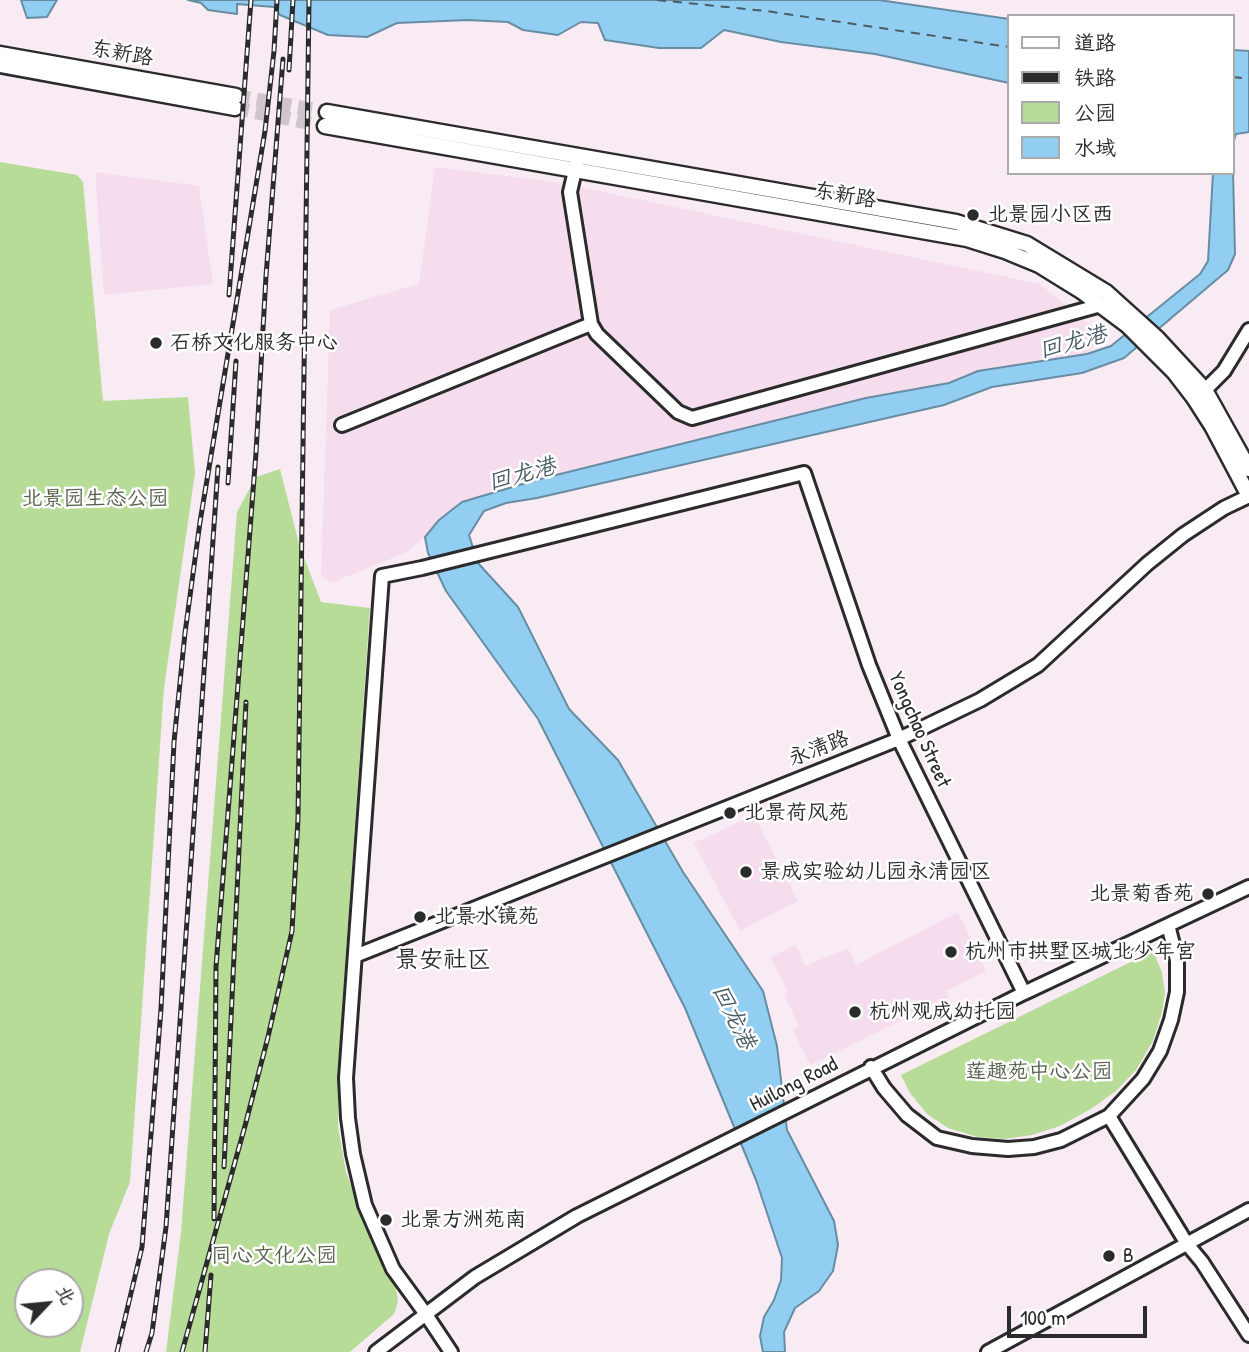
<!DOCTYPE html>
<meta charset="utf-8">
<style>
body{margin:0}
#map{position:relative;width:1249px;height:1352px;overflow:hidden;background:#f9ebf4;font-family:"Patrick Hand","LXGW WenKai TC",sans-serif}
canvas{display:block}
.legend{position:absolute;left:1007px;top:14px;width:228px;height:161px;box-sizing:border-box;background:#fff;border:2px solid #aaa;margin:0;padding:9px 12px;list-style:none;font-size:21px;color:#2b2b2b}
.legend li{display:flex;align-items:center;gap:14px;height:35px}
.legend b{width:35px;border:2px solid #aaa}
.north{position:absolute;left:14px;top:1268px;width:70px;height:70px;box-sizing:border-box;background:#fff;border:2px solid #aaa;border-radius:50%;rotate:64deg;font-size:19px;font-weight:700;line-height:28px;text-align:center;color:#2b2b2b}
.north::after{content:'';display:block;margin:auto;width:24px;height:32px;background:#2b2b2b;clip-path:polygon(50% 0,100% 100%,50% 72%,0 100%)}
.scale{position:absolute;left:1007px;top:1306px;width:140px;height:32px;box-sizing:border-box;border:4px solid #2b2b2b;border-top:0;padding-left:9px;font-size:21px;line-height:24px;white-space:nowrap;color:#2b2b2b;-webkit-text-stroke:5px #fff;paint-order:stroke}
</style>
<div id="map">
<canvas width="1249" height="1352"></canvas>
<ul class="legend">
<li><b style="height:9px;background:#fff"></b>道路</li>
<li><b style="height:9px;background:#2b2b2b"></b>铁路</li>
<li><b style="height:19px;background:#b7dc97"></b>公园</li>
<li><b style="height:19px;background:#91cef1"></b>水域</li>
</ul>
<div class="north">北</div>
<div class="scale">100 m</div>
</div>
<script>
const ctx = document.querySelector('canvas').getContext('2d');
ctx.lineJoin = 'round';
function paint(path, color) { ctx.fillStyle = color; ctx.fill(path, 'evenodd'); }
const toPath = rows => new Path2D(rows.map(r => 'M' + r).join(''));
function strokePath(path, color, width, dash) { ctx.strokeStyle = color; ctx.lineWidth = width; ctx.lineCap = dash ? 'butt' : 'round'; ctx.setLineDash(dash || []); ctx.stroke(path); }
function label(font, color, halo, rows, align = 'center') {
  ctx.font = font + ' "Patrick Hand","LXGW WenKai TC",sans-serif'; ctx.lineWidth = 5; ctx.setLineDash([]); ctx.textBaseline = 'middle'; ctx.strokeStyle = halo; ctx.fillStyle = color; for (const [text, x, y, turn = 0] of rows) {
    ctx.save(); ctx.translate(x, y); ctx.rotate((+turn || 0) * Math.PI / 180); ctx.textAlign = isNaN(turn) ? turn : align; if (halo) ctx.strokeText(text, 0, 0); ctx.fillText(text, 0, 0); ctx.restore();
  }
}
paint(toPath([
 [435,167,561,183,1040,284,1104,337,1087,354,978,371,949,383,866,398,439,520,425,537,407,552,331,583,321,576,330,310,419,284],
 [95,172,199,186,213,284,104,295],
 [754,815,798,901,740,931,694,843],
 [958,912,986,971,946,991,949,997,810,1065,793,1030,799,1027,784,994,788,992,770,957,795,945,805,966,848,948,856,965]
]), '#f5dded');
paint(toPath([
 [0,162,77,175,83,182,103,401,188,397,195,473,164,688,130,1182,109,1234,80,1352,0,1352],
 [28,1282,70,1282,70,1324,28,1324],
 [280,469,299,544,321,602,370,608,338,1067,338,1127,346,1172,365,1226,396,1288,398,1302,394,1314,350,1352,166,1352,181,1232,237,512,256,477],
 [1153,951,1162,972,1165,993,1162,1012,1153,1041,1136,1070,1116,1091,1091,1109,1060,1126,1032,1135,1004,1139,978,1137,948,1128,927,1114,910,1093,901,1075]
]), '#b7dc97');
const water = toPath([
 [21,0,57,0,47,17,27,18,21,0],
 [188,0,879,0,1009,19,1009,83,875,54,781,42,724,30,701,48,659,48,605,40,598,23,581,22,558,35,523,30,508,22,468,20,397,23,367,37,328,35,280,15,274,7,237,4,237,14,208,10,201,3,188,0],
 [1233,50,1249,51,1249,132,1236,134,1233,143,1233,50],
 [1233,170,1235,254,1228,270,1124,358,1082,373,992,387,944,405,537,498,506,503,484,511,469,535,478,563,518,607,569,709,618,760,683,872,763,991,777,1046,787,1130,834,1221,838,1245,833,1271,819,1291,795,1308,784,1332,785,1352,763,1352,760,1336,764,1317,774,1300,781,1280,782,1258,756,1180,685,1008,538,719,446,591,428,553,425,537,439,520,462,502,536,480,866,398,949,383,978,371,1087,354,1111,346,1200,274,1208,261,1213,173,1233,173,1233,170]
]);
paint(water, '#91cef1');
strokePath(water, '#688da2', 2);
strokePath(toPath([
 [657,0,766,11,1009,47],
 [1233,77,1249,79]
]), '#4a5c66', 2, [9, 7]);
strokePath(toPath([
 [236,96,327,112],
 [235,108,325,126]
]), '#d0c5cc', 14, [14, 7]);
const minor = toPath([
 [577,162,570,192,591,324,597,334,678,412,692,418,1101,305],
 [1205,390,1224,371,1249,330],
 [342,425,591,324],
 [355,956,899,739,980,700,1038,665,1147,564,1183,535,1224,508,1249,496],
 [871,1067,884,1088,907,1115,937,1138,972,1146,1008,1149,1034,1147,1061,1140,1109,1116,1143,1079,1160,1051,1171,1020,1177,992,1177,960,1168,925],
 [1109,1116,1187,1244,1202,1262,1249,1335],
 [376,1352,475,1277,577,1216,1024,993,1249,887],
 [451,1352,425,1313,393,1269,365,1205,353,1154,348,1118,346,1078,382,576,422,568,804,473,869,665,899,739,1024,993],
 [988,1352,1249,1210]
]);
const major = toPath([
 [0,54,236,96],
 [0,65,235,108],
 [327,112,956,222,1027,244,1106,292,1157,338,1205,390,1249,469],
 [325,126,967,239,1005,251,1039,265,1081,291,1128,326,1174,372,1194,398,1212,426,1249,496]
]);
strokePath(minor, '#2b2b2b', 18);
strokePath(major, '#2b2b2b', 19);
strokePath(minor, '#fff', 12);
strokePath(major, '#fff', 14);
const rail = toPath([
 [289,70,293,0],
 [229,295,251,0],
 [228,483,236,361],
 [224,1167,246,702],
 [214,1219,216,967,256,453,266,276,283,59],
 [117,1352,142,1247,161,1009,174,742,185,633,200,522,265,131,274,51,277,0],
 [146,1352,152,1333,166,1227,218,467],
 [182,1352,245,1126,268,1037,292,931,298,819,309,0],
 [205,1352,211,1275]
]);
strokePath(rail, '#2b2b2b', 5);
strokePath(rail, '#fff', 2.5, [8]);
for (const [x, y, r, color] of [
 [973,215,7,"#2b2b2b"],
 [156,343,7,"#2b2b2b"],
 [730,813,7,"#2b2b2b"],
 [746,872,7,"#2b2b2b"],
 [1208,894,7,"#2b2b2b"],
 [420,917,7,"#2b2b2b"],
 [951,952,7,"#2b2b2b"],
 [855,1012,7,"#2b2b2b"],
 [386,1220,7,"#2b2b2b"],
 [1109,1256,7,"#2b2b2b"]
]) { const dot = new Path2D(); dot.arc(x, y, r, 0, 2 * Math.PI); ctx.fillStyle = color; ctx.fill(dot); strokePath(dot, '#fff', 2.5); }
label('21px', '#2b2b2b', '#fff', [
 ["东新路",122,54,10],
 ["东新路",845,196,10],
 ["Yongchao Street",919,730,66],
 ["永清路",819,749,-21],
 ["Huilong Road",794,1085,-27]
]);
label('21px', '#2b2b2b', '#fff', [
 ["北景园小区西",987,215],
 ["石桥文化服务中心",170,343],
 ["北景荷风苑",744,813],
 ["景成实验幼儿园永清园区",760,872],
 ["北景菊香苑",1194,894,"right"],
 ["北景水镜苑",434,917],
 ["杭州市拱墅区城北少年宫",965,952],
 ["杭州观成幼托园",869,1012],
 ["北景方洲苑南",400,1220],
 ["B",1123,1256]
], 'left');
label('21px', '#55604b', '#fff', [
 ["北景园生态公园",95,499],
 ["莲趣苑中心公园",1039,1072],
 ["同心文化公园",274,1256]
]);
label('italic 23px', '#4a5c66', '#fff', [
 ["回龙港",1073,343,-15],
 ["回龙港",522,475,-15],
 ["回龙港",733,1017,64]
]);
label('24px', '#2b2b2b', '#fff', [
 ["景安社区",443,961]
]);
</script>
